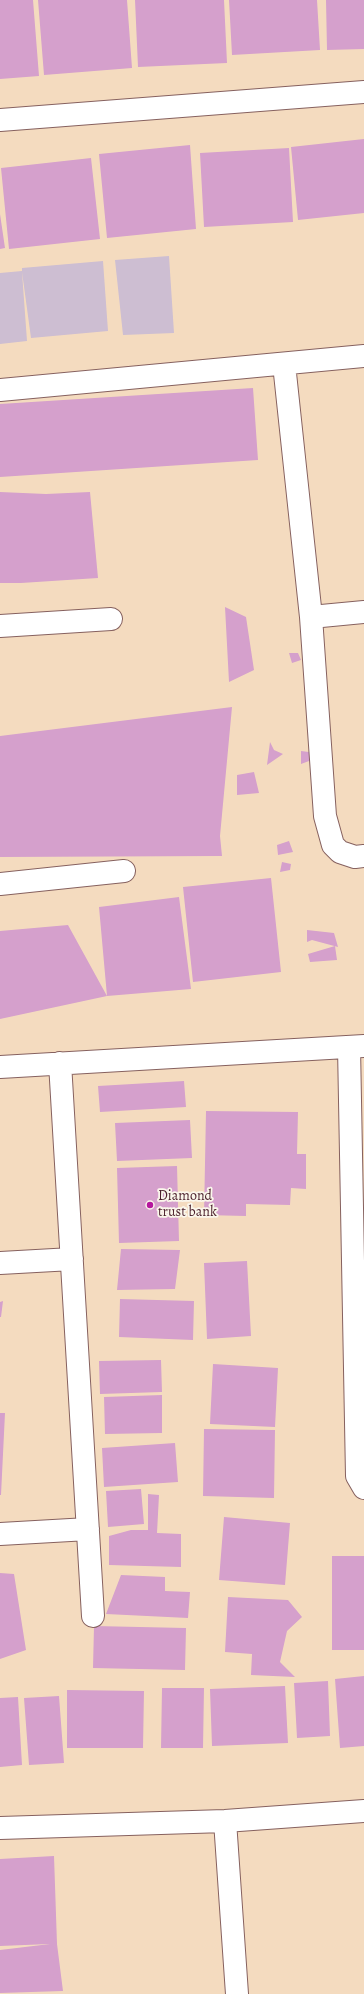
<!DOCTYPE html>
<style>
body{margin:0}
canvas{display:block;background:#f4dbbf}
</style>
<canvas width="364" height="1994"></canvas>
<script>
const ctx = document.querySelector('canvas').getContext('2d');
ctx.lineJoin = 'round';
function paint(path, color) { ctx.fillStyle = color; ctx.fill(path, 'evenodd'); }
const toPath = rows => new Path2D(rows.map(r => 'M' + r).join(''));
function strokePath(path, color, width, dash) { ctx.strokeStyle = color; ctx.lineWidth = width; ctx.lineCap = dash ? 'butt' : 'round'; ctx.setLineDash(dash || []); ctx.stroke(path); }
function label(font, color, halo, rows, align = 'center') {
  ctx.font = font + ' Alegreya,serif'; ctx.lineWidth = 3.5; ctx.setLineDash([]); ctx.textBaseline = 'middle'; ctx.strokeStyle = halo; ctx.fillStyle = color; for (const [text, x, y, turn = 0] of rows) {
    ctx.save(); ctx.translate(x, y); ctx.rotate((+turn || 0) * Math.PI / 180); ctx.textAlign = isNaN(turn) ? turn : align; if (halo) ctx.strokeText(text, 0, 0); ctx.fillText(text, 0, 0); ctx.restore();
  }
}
paint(toPath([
 [169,256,174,333,123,335,115,260],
 [103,261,108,331,31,338,22,272,27,341,0,344,0,273,22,271,22,268]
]), '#cdbed2');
paint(toPath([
 [0,0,33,0,39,76,0,79],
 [38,0,127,0,132,68,44,75],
 [135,0,224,0,227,63,138,67],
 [229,0,317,0,320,50,232,55],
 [326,0,364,0,364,49,327,50],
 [364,139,364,213,298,220,291,147],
 [190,145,196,229,107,238,99,154],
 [289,148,293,222,204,227,200,153],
 [91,158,100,239,9,249,1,168],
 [0,214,5,248,0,249],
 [253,388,258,460,0,477,0,404],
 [0,492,46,494,90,492,98,578,21,583,0,583],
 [225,607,246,617,254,670,229,682],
 [289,653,298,653,301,660,292,663],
 [232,707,220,836,222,856,0,857,0,736],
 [270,742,274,750,283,754,267,765],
 [301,751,309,752,309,761,301,764],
 [254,772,259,793,237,795,237,775],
 [289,841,293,852,278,855,277,845],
 [282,862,291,864,290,870,280,872],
 [271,878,281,972,193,982,183,887],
 [179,897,191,989,107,996,0,1019,0,931,68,925,107,996,99,907],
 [307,930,334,933,338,947,312,940,307,942],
 [335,946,337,960,310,962,308,954],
 [184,1081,186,1107,100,1112,98,1086],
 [206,1111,298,1112,297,1154,306,1154,306,1189,291,1188,290,1205,246,1204,246,1216,204,1215],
 [190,1120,192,1158,117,1161,115,1123],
 [177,1166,179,1241,119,1243,117,1168],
 [121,1249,180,1250,175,1289,117,1290],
 [247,1261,251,1336,207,1339,204,1263],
 [120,1299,194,1301,193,1340,119,1337],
 [3,1301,1,1317,0,1317,0,1302],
 [161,1360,162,1392,100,1394,99,1361],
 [213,1364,278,1368,275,1427,210,1424],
 [162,1395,162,1433,105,1434,104,1397],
 [0,1413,5,1413,1,1495,0,1495],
 [204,1429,275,1430,274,1498,203,1496],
 [175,1443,178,1482,104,1487,102,1448],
 [141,1489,144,1524,108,1527,106,1491],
 [148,1494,159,1495,157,1533,181,1534,181,1567,109,1565,109,1536,131,1530,148,1530],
 [224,1517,290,1523,285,1585,219,1580],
 [332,1556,364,1556,364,1650,332,1650],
 [0,1573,14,1574,26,1650,0,1659],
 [121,1575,165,1577,165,1591,190,1592,188,1618,106,1614],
 [228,1597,288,1600,302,1617,287,1631,280,1662,295,1677,251,1675,252,1654,225,1652],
 [94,1626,186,1628,185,1670,93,1668],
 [364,1676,364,1746,340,1748,335,1679],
 [328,1681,330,1736,297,1738,294,1683],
 [285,1686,288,1743,212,1746,210,1689],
 [162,1688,204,1688,203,1748,161,1748],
 [67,1690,144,1691,143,1748,67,1748],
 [59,1696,64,1763,29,1765,24,1698],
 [18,1697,22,1765,0,1767,0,1698],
 [54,1856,57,1944,63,1991,0,1993,0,1950,50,1944,0,1946,0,1859]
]), '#d5a0cc');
const minor = toPath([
 [0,120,364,92],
 [284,364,311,617,325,816,333,845,340,852,355,857,364,856],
 [0,390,364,356],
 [311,617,364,612],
 [0,626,111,619],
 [0,884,124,871],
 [349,1047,357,1476,364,1488],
 [60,1063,93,1616],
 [0,1067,364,1046],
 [0,1263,72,1259],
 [0,1534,88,1529],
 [225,1821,237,1994],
 [0,1828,225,1821,364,1811]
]);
strokePath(minor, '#86615f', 24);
strokePath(minor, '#fff', 22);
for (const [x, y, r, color] of [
 [150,1205,4,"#b5179e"]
]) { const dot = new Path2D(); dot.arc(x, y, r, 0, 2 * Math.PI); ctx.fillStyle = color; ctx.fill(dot); strokePath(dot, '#fbf7ec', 1.5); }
label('14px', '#4a1f2b', '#fbf7ec', [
 ["Diamond",158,1197],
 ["trust bank",158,1213]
], 'left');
</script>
